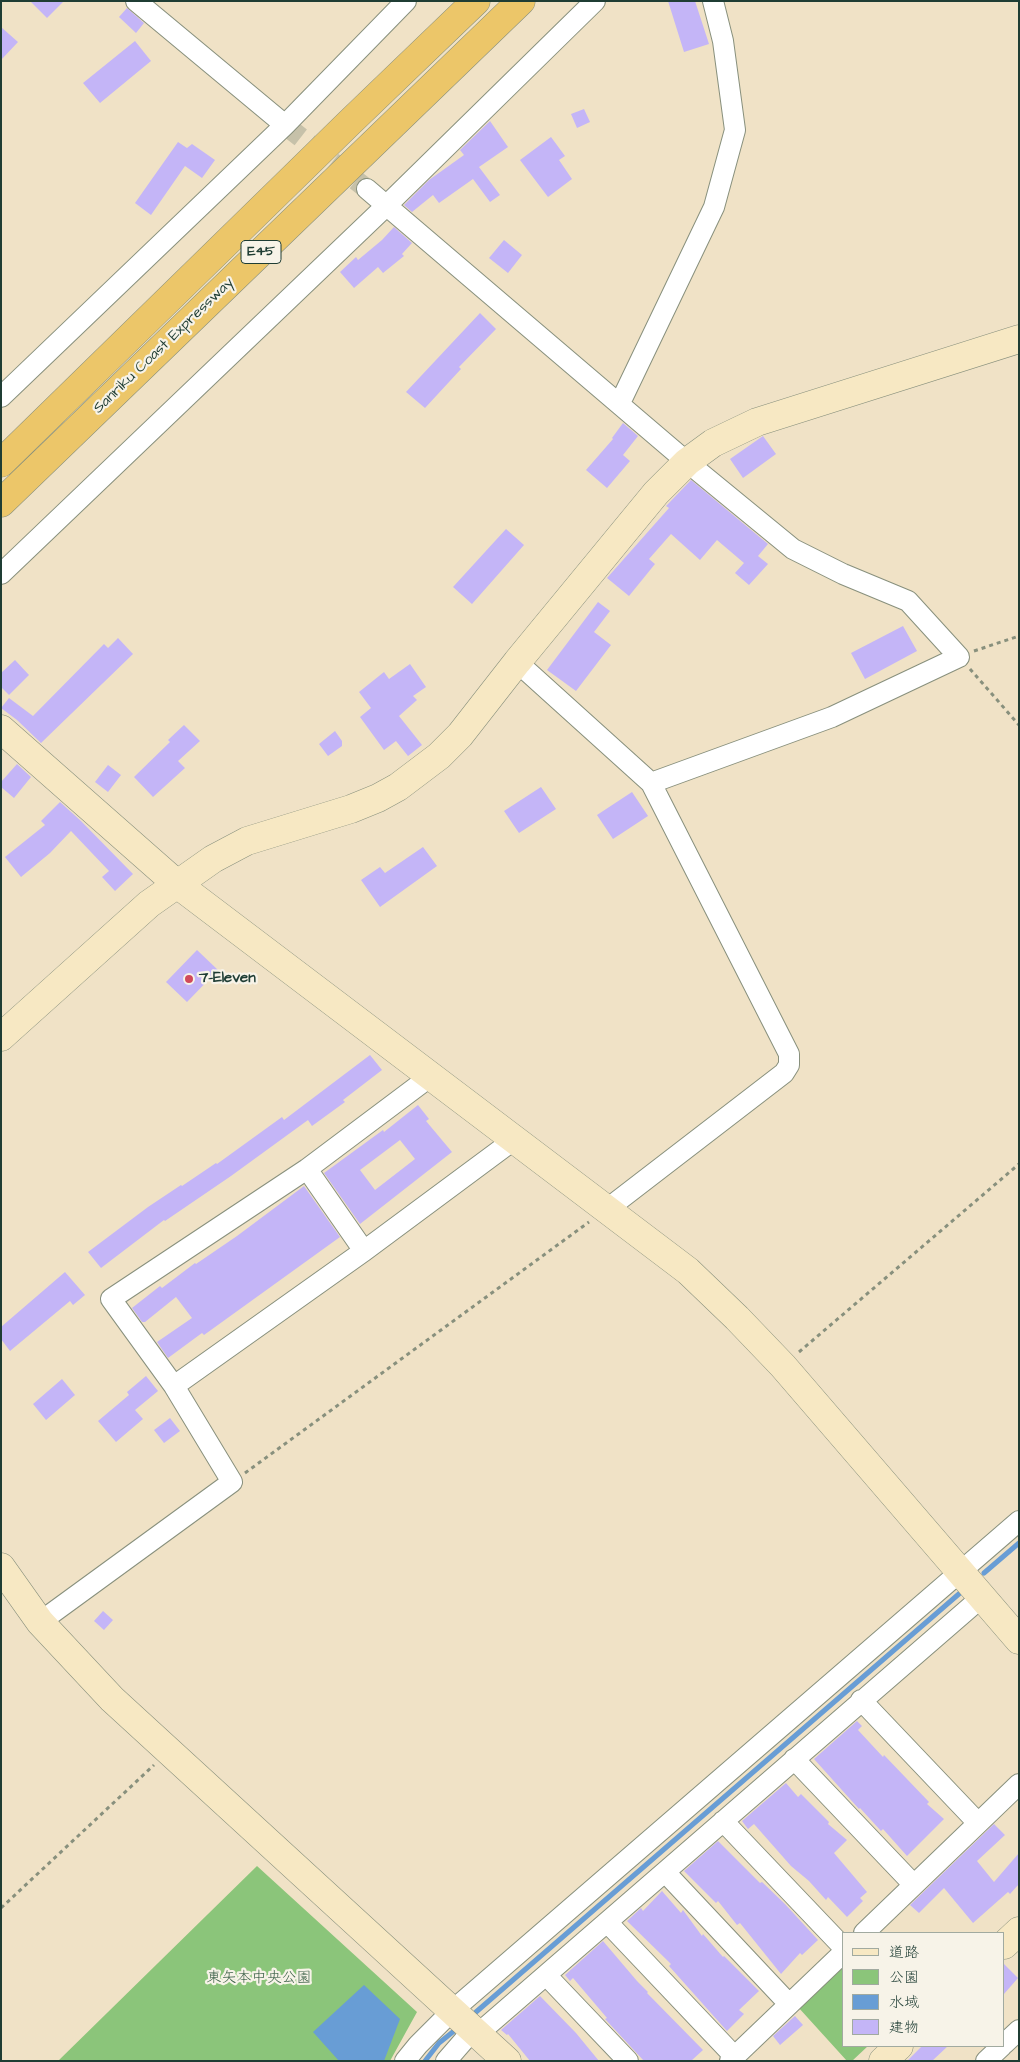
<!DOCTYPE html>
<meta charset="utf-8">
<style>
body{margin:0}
#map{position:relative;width:1020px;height:2062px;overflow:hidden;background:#f0e2c6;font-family:"Architects Daughter","Klee One",sans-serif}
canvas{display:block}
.frame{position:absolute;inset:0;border:2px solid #1f3d34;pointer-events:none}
.legend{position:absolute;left:842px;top:1932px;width:162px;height:115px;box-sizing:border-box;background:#f7f3e8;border:1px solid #a1aaa0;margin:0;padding:6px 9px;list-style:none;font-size:15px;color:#1f3d34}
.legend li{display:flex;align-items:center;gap:10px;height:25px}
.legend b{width:25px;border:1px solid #a1aaa0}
</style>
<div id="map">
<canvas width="1020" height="2062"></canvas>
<div class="frame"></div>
<ul class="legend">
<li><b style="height:6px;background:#f7e8c3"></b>道路</li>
<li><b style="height:14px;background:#8bc57a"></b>公園</li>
<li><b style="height:14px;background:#689dd5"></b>水域</li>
<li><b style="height:14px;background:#c4b5f7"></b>建物</li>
</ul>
</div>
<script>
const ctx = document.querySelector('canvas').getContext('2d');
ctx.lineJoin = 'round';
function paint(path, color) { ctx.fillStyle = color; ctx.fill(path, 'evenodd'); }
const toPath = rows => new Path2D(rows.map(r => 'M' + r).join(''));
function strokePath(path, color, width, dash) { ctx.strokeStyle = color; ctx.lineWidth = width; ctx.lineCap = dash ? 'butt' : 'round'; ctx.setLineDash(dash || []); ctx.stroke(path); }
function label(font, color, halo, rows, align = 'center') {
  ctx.font = font + ' "Architects Daughter","Klee One",sans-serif'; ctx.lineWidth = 4.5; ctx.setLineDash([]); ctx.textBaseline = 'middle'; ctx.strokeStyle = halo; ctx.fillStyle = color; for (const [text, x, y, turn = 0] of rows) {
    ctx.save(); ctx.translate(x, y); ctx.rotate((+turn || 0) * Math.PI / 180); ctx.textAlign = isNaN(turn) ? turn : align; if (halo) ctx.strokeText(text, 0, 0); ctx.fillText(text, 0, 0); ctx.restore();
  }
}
paint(toPath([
 [257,1866,417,2012,390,2061,58,2061],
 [841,1968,844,1968,844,2046,868,2046,852,2061,847,2061,798,2007]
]), '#8bc57a');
paint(toPath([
 [364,1985,400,2019,384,2061,339,2061,313,2032]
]), '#689dd5');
strokePath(toPath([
 [984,1573,1019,1543],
 [476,2012,960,1593],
 [425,2061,439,2043,454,2031]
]), '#689dd5', 5);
paint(toPath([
 [30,1,64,1,47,18],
 [668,1,695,1,709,44,684,52],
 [127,8,144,23,136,33,119,17],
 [1,27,18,42,1,60],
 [135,41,151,61,100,103,83,83],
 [584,109,590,122,577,128,571,114],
 [490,121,508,147,479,167,500,195,490,202,473,179,439,203,433,195,412,212,405,206,404,205,429,180,464,155,460,150],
 [551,137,565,156,559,160,572,179,548,197,520,160],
 [178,142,187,148,192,144,215,160,202,178,185,166,151,215,135,203],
 [394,227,412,243,402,254,404,256,383,273,378,267,354,288,340,272,356,257,358,260,382,240],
 [504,240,522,255,508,273,489,258],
 [480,313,496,329,459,367,461,369,425,408,406,392],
 [623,423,638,436,623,455,630,461,607,488,586,470,613,439,612,438],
 [763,436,776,454,743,478,730,459],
 [691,480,768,544,758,556,768,564,749,585,735,573,744,563,717,540,700,560,671,534,649,559,655,564,629,596,607,578,669,508,666,506,668,504],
 [506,529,524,545,472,604,453,587],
 [598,602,610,611,594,632,611,645,576,691,547,670],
 [903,626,917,651,865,679,851,653],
 [118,638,133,654,41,743,17,720,1,708,9,698,33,716,104,644,108,648],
 [15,660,29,675,9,695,1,687,1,673],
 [410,664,426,687,413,696,417,700,399,716,422,745,408,756,396,741,384,750,360,717,371,708,359,692,384,672,389,679],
 [184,725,200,741,178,761,185,768,153,797,134,777,170,742,168,740],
 [335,731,342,741,342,746,328,756,319,744],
 [17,764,31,777,14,798,1,787,1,782],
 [108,765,121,775,108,792,95,782],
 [541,787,556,809,519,833,504,811],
 [632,792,648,816,613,839,597,815],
 [60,802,81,821,133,874,115,891,102,877,109,871,71,831,50,853,21,877,5,857,45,825,41,821],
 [423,847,437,866,380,907,361,880,380,867,385,873],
 [197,950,218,970,187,1002,166,982],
 [370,1055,382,1070,343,1100,345,1102,312,1126,308,1120,231,1176,165,1221,164,1220,101,1268,88,1252,148,1207,181,1185,182,1186,216,1163,217,1164,282,1117,284,1120],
 [418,1105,429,1119,426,1121,452,1152,360,1224,324,1173,383,1130,384,1132],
 [400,1140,415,1159,375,1190,360,1170],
 [304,1186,340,1237,204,1335,202,1333,168,1358,157,1342,192,1318,176,1297,145,1322,142,1322,132,1308,160,1286,162,1288,195,1263,196,1264,237,1236],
 [65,1272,85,1295,73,1305,70,1301,10,1351,1,1339,1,1327],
 [146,1376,158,1391,135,1410,143,1419,116,1442,98,1421,129,1395,127,1392],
 [62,1379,75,1395,46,1420,33,1404],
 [170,1418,180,1431,164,1443,154,1430],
 [103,1611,113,1620,104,1630,94,1621],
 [857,1721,862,1726,858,1730,883,1757,884,1755,929,1802,927,1804,944,1819,907,1856,883,1829,881,1831,860,1808,859,1809,814,1759],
 [786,1783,798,1797,801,1794,829,1822,828,1824,847,1840,834,1853,867,1892,860,1898,863,1901,847,1917,828,1897,826,1900,809,1881,791,1866,754,1824,748,1829,742,1821],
 [994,1824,1005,1835,977,1861,994,1882,1019,1853,1019,1884,1010,1894,1008,1892,973,1923,944,1888,919,1913,910,1905],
 [718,1841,760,1883,762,1882,785,1904,818,1940,802,1955,800,1953,781,1974,740,1923,737,1925,718,1901,716,1903,684,1871],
 [662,1891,681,1913,683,1910,702,1936,703,1934,723,1957,724,1956,759,1991,739,2010,744,2014,727,2031,669,1966,671,1964,627,1921,641,1908,643,1911],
 [603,1941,637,1981,648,1992,647,1993,703,2050,691,2061,644,2061,605,2019,607,2018,573,1978,570,1981,565,1975],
 [1004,1964,1018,1978,1004,1994],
 [540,1996,576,2033,599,2061,530,2061,508,2034,507,2035,501,2030],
 [795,2016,803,2025,780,2045,773,2036],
 [922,2046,948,2046,932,2061,907,2061]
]), '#c4b5f7');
strokePath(toPath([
 [285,125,367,189]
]), '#c6c1a9', 20, [20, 10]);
const street = toPath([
 [136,1,285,125],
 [367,189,687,462,793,549,843,574,908,601,959,657,832,717,651,783],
 [1,397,285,125,406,1],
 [620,403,714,207,735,130,723,41,713,1],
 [1,574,386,206,595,1],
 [517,662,651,783,789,1054,789,1065,784,1073,606,1210],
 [307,1169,364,1251],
 [174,1386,364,1251,515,1139],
 [40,1622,232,1482,174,1386,111,1299,307,1169,431,1076],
 [861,1700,978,1823],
 [794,1759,914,1885],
 [723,1821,844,1948],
 [665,1872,789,2004],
 [607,1922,735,2057],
 [864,1933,1019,1784],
 [546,1975,628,2061],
 [1004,2044,1019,2030],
 [405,2061,418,2045,453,2010,1019,1521],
 [446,2061,466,2038,487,2026,982,1597],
 [730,2061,844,1952],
 [986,2061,1002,2046]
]);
const secondary = toPath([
 [1,729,177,884,688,1271,737,1318,783,1366,1019,1640],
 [1,1037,149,904,213,859,247,841,351,809,378,798,398,787,439,756,460,735,517,662,656,493,687,462,713,443,757,422,1019,339],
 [1,1567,40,1622,112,1699,507,2061],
 [1004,1945,1019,1931],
 [883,2061,899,2046]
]);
const highway = toPath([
 [1,463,348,124,476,1],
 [1,503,521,1]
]);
strokePath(street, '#88907d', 22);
strokePath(secondary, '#88907d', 29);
strokePath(highway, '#88907d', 29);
strokePath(toPath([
 [974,651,1019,636],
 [970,669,1019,725],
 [799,1352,1019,1164],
 [245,1473,589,1222],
 [1,1908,154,1765]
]), '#88907d', 3, [4, 4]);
strokePath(street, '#fff', 20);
strokePath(secondary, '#f7e8c3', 28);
strokePath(highway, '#ecc669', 28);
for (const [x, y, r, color] of [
 [189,979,5,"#d1495b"]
]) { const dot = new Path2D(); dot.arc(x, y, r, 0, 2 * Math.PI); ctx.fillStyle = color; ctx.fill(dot); strokePath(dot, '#f7f3e8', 2); }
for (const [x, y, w] of [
 [261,252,40]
]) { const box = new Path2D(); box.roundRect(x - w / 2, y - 11.5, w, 23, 4); ctx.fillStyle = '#f7f3e8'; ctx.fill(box); strokePath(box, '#1f3d34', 1); }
label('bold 14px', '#1f3d34', null, [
 ["E45",261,252]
]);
label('15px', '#1f3d34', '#f7f3e8', [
 ["Sanriku Coast Expressway",164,346,-44]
]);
label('bold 15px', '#1f3d34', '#f7f3e8', [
 ["7-Eleven",199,979]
], 'left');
label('15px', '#3a5f46', '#f7f3e8', [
 ["東矢本中央公園",259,1979]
]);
</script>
